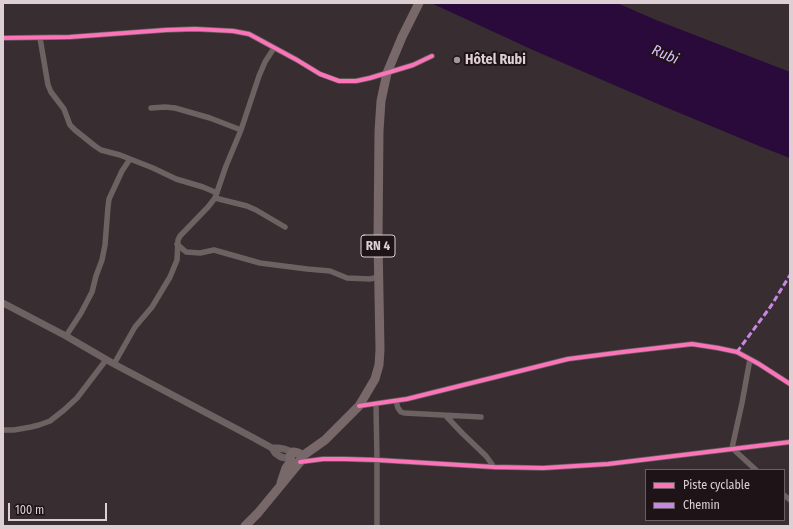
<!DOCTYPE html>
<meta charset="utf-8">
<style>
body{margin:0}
#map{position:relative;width:793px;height:529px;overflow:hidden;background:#382d31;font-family:"Fira Sans Condensed",sans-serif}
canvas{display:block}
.frame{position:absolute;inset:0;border:4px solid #ddcfd4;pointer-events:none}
.legend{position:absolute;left:645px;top:469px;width:140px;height:52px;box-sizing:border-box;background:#1e1417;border:1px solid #6a5f63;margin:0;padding:5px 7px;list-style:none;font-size:12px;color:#ddcfd4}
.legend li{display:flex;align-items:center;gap:8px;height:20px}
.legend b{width:20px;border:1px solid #6a5f63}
.scale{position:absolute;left:8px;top:503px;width:99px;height:18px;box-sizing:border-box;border:2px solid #ddcfd4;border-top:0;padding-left:5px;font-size:12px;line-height:14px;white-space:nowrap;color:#ddcfd4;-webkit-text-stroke:3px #1e1417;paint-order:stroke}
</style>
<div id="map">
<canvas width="793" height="529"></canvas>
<div class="frame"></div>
<ul class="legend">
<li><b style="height:5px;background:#fb73b8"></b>Piste cyclable</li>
<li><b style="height:5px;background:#c787e3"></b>Chemin</li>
</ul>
<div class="scale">100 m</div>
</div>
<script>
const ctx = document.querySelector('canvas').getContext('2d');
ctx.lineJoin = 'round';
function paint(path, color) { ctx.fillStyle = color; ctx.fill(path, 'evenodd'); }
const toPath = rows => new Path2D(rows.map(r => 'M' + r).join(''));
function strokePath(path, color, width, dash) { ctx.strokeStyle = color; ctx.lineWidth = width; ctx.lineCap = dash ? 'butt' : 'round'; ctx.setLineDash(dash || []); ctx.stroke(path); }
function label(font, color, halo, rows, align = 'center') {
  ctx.font = font + ' "Fira Sans Condensed",sans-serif'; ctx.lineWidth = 4; ctx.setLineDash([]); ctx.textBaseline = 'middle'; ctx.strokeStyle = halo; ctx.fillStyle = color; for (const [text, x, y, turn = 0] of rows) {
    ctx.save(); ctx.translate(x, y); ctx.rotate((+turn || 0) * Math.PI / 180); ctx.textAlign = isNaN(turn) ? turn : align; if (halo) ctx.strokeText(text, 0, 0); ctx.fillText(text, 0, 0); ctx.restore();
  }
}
paint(toPath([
 [431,3,617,3,656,20,790,72,790,158,764,148,658,104,533,50]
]), '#290a3b');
strokePath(toPath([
 [3,38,70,37,166,30,195,29,233,31,249,34,297,60,320,74,339,81,356,81,370,78,413,65,432,56],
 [40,38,48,85,51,92,64,109,70,125,75,130,95,146,101,150,120,155,153,168,176,179,203,187,217,193],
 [151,108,165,107,175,108,210,118,241,130],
 [215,198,247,206,256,210,285,227],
 [177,244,186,252,200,253,214,250,260,263,307,269,330,271,347,278,370,279,379,277],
 [66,336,81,313,92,292,96,276,102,260,105,245,108,207,109,199,122,171,130,159],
 [750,359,742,403,732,448,756,470],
 [114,364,135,327,152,307,170,277,177,260,178,240,180,236,208,207,215,198,226,166,241,130,259,76,265,62,274,48],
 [396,401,398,408,401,412,404,413,481,417],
 [376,404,377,460,377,526],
 [359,406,407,399,568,359,623,352,692,344,718,348,737,352,759,364,790,384],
 [446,416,462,433,486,456,494,467],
 [3,430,14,430,31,427,39,425,50,421,64,410,77,398,106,360],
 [300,462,323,459,345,459,377,460,494,467,543,468,608,464,790,442],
 [784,495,790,500]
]), '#6d6161', 5.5);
strokePath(toPath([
 [3,303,66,336,114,364,252,437,272,448,275,453,281,457,290,459],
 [272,448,278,448,284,449,293,452]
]), '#6d6161', 7);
strokePath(toPath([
 [301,457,325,440,359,406,375,379,379,365,380,350,378,239,379,131,381,101,387,73,402,37,419,3],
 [281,483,286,468,291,461],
 [245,526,258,513,300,462,301,459,300,454,298,453,293,452,290,456,291,461,293,463,298,463]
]), '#78686a', 9);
strokePath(toPath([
 [737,352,771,306,790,275]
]), '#c787e3', 3, [6, 3]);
strokePath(toPath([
 [3,38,70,37,166,30,195,29,233,31,249,34,297,60,320,74,339,81,356,81,370,78,413,65,432,56],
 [359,406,407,399,568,359,623,352,692,344,718,348,737,352,759,364,790,384],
 [300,462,323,459,345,459,377,460,494,467,543,468,608,464,790,442]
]), '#fb73b8', 4);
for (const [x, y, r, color] of [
 [457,60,4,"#a3969b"]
]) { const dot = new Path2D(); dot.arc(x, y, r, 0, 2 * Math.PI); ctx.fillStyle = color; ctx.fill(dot); strokePath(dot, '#1e1417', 1.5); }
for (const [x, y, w] of [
 [378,246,34]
]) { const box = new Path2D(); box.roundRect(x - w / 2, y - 11, w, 22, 3); ctx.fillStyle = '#1e1417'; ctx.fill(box); strokePath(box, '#ddcfd4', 1); }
label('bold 13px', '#ddcfd4', null, [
 ["RN 4",378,246]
]);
label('bold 14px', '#ddcfd4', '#1e1417', [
 ["Hôtel Rubi",465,60]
], 'left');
label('italic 15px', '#dfbaff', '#1e1417', [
 ["Rubi",665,55,23]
]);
</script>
